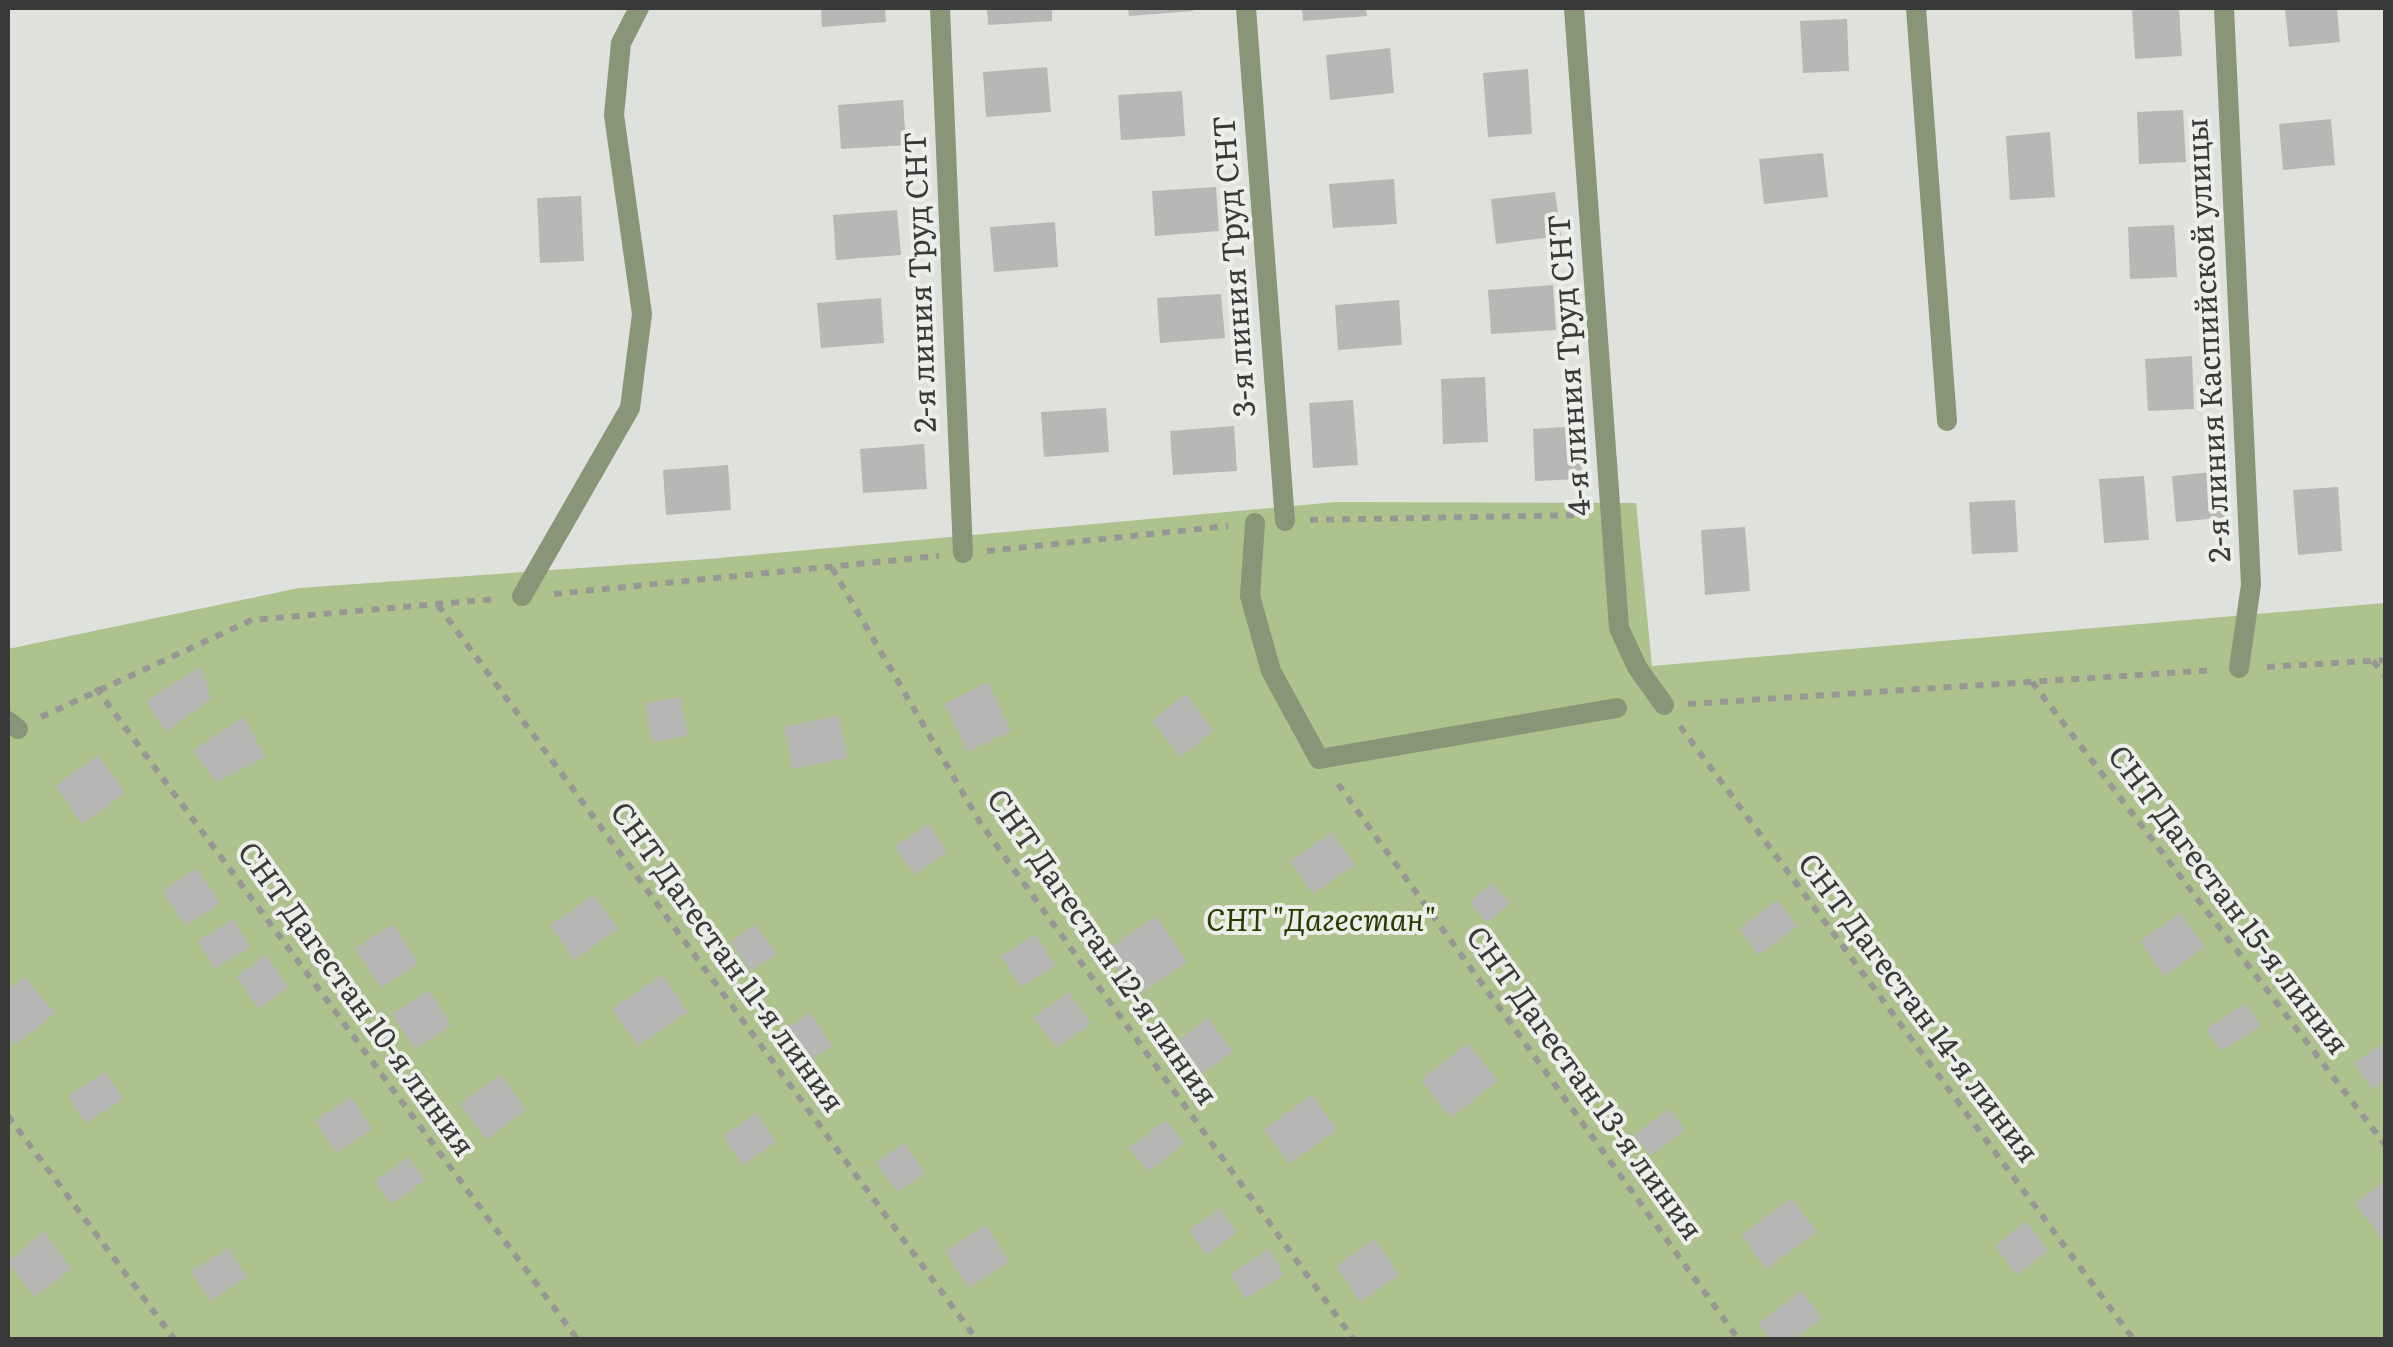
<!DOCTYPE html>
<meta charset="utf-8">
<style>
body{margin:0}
#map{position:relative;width:2393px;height:1347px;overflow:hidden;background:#dfe1dd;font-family:Literata,serif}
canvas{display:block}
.frame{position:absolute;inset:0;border:10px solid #383938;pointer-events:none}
</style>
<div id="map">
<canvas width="2393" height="1347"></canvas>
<div class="frame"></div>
</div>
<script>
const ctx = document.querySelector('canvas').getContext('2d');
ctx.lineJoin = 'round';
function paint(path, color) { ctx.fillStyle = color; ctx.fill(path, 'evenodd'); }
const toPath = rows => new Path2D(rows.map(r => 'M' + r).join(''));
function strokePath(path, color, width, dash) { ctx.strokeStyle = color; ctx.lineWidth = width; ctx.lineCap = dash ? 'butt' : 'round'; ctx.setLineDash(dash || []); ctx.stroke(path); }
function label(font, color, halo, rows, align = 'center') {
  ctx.font = font + ' Literata,serif'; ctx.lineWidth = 8; ctx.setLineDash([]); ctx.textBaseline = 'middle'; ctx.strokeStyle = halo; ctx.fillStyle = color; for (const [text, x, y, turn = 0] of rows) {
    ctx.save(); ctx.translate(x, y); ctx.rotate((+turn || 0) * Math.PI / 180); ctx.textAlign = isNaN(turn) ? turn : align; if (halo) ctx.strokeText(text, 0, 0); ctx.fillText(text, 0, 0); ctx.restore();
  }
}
paint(toPath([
 [1337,502,1636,503,1652,666,2385,603,2385,1339,8,1339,8,649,299,588,708,559]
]), '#adc28c');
paint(toPath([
 [821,8,885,8,886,22,822,27],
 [987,8,1052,8,1052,21,988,25],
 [1128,8,1193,8,1193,11,1129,16],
 [1302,8,1366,8,1367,16,1303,21],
 [2132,8,2179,8,2182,56,2135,59],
 [2285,8,2337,8,2340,42,2289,47],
 [1847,19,1849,71,1803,73,1800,21],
 [1390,48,1394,93,1330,100,1326,55],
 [1047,67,1051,112,986,117,983,72],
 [1528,69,1532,134,1488,137,1483,73],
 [1182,91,1185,136,1121,140,1118,95],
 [903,100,906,145,841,149,838,105],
 [2183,110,2186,162,2139,164,2137,112],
 [2331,119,2335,165,2283,170,2279,124],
 [2050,132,2055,197,2010,200,2006,136],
 [1823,153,1828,197,1764,204,1759,159],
 [1394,179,1397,224,1333,228,1329,184],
 [1216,187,1219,231,1155,236,1152,191],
 [1555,192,1561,236,1496,244,1491,199],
 [581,196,584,261,540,263,537,198],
 [897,210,901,255,836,260,833,215],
 [1055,222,1058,267,994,272,990,227],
 [2174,225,2177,277,2130,279,2128,227],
 [1553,285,1556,330,1491,334,1488,290],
 [1221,294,1225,338,1160,343,1157,298],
 [881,298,884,343,821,348,817,303],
 [1399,300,1402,345,1338,350,1335,305],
 [2192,356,2194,409,2148,411,2145,359],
 [1485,377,1488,442,1443,444,1441,379],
 [1353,400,1358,465,1313,468,1309,403],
 [1106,408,1109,452,1044,457,1041,412],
 [1234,426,1237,471,1173,475,1170,431],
 [1579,426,1582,479,1535,481,1533,429],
 [924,444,927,489,863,493,860,449],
 [728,465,731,510,666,515,663,470],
 [2223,471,2228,517,2176,522,2172,476],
 [2144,476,2149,540,2104,543,2099,479],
 [2338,487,2342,551,2298,555,2293,490],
 [2015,500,2018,552,1972,554,1969,502],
 [1745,527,1750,591,1705,595,1701,530],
 [201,667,211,699,166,732,146,701],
 [988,682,1011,731,968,752,945,704],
 [1186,694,1214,731,1180,757,1152,720],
 [681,697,687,736,652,742,645,703],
 [839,715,847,758,792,769,784,727],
 [244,717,265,757,217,782,192,751],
 [98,755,125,793,82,824,55,786],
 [929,824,947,852,914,875,895,846],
 [1332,832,1355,865,1313,894,1290,861],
 [197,868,220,903,186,926,162,891],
 [1492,883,1510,903,1487,923,1470,902],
 [594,895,618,929,574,960,550,925],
 [1777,900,1797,926,1759,955,1739,929],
 [2180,913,2205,947,2164,976,2140,941],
 [1156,916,1187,962,1136,997,1105,952],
 [233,919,250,947,215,969,198,941],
 [393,924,418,964,381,988,355,948],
 [755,924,776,954,751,971,731,942],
 [1035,934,1055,966,1021,987,1001,956],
 [266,955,288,987,259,1009,236,977],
 [662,975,688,1012,638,1046,612,1009],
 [25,977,55,1013,16,1045,8,1035,8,991],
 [429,990,451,1025,415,1049,392,1014],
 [1069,992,1091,1024,1056,1048,1034,1017],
 [2246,1003,2261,1026,2222,1051,2206,1029],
 [810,1013,832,1046,807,1062,785,1029],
 [1208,1018,1233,1051,1192,1081,1168,1049],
 [1468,1043,1498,1081,1451,1118,1421,1080],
 [2382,1044,2386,1080,2372,1089,2354,1063],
 [105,1072,123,1099,86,1123,68,1096],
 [501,1074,526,1110,486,1140,460,1104],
 [1312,1095,1337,1130,1289,1164,1264,1129],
 [352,1097,372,1129,336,1153,315,1120],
 [1669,1109,1685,1130,1650,1156,1634,1135],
 [756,1113,776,1142,743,1165,723,1136],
 [1166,1120,1184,1144,1148,1172,1129,1148],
 [904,1143,925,1173,897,1192,876,1162],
 [408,1157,425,1180,392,1204,375,1181],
 [2382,1183,2386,1188,2383,1240,2355,1203],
 [1792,1198,1817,1232,1766,1269,1741,1235],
 [1220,1208,1237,1232,1206,1255,1189,1230],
 [2026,1221,2048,1250,2017,1275,1995,1246],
 [986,1225,1009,1262,969,1288,945,1251],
 [44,1231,71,1269,34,1297,8,1262],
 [1375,1239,1399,1275,1360,1302,1336,1266],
 [229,1248,247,1278,209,1301,191,1271],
 [1269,1249,1284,1275,1246,1299,1230,1274],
 [1801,1291,1822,1318,1794,1340,1770,1340,1758,1324]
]), '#b7b8b5');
strokePath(toPath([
 [1310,520,1583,515],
 [987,551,1228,526],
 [832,568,981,824,1354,1340],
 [554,594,939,556],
 [438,605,977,1340],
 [2373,661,2386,677],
 [2267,667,2386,660],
 [2032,682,2386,1146],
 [96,688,578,1340],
 [1688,704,2215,670],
 [41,717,252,620,496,599],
 [1680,726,2134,1340],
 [1338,784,1739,1340],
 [8,1116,175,1340]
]), '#979896', 6, [8, 8]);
strokePath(toPath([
 [940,8,963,553],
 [1246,8,1285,521],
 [1916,8,1947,421],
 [2224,8,2251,585,2239,668],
 [1255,523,1250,596,1271,671,1319,759]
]), '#899577', 20);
strokePath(toPath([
 [1574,8,1619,628,1637,667,1664,705],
 [522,596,630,408,642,314,614,115,621,43,639,8],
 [8,721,18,729],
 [1319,759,1617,708]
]), '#899577', 20);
label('30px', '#383938', '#eceeea', [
 ["3-я линия Труд СНТ",1236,266,-94],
 ["2-я линия Труд СНТ",922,282,-92],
 ["2-я линия Каспийской улицы",2210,340,-93],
 ["4-я линия Труд СНТ",1571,365,-94],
 ["СНТ Дагестан 15-я линия",2227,901,53],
 ["СНТ Дагестан 12-я линия",1101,948,55],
 ["СНТ Дагестан 11-я линия",726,958,54],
 ["СНТ Дагестан 10-я линия",355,1000,54],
 ["СНТ Дагестан 14-я линия",1917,1009,53],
 ["СНТ Дагестан 13-я линия",1583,1084,54]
]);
label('italic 30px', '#2a3a03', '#eceeea', [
 ["СНТ \"Дагестан\"",1321,922]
]);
</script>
